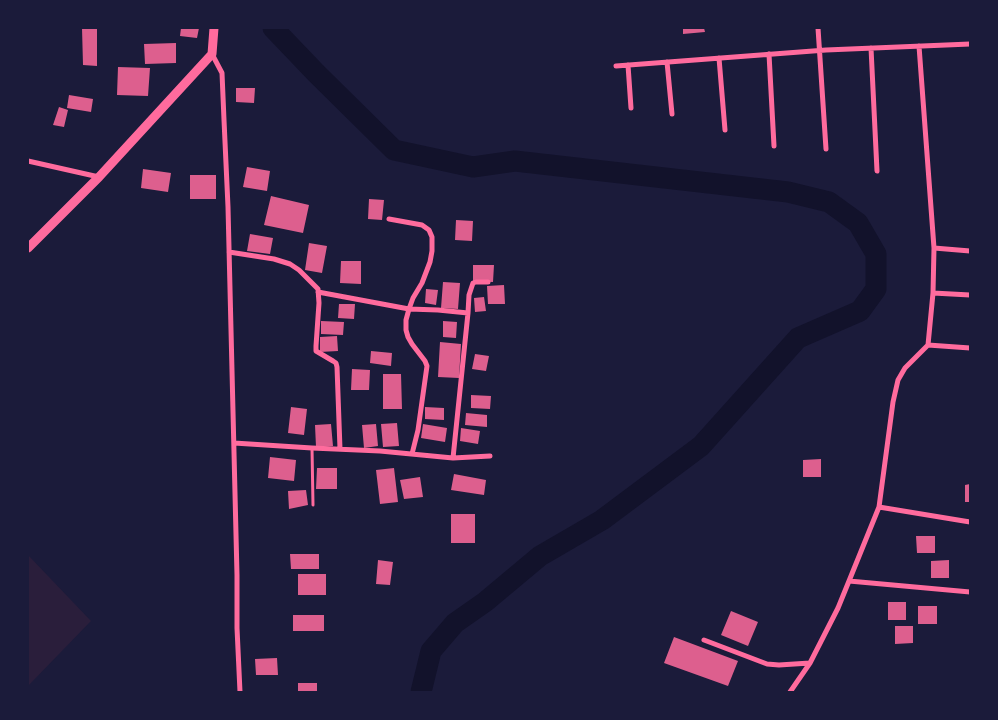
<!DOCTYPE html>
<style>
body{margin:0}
#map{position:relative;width:998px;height:720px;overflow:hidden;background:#1b1b3a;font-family:"Archivo Narrow",sans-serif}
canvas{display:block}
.frame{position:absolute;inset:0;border:29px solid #1b1b3a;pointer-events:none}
</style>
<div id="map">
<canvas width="998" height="720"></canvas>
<div class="frame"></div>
</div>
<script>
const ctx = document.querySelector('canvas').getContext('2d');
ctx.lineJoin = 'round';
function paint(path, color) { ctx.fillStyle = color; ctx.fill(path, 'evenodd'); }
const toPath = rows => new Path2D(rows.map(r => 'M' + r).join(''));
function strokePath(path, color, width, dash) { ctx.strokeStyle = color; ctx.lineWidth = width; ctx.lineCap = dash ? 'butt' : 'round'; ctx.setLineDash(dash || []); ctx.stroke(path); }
paint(toPath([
 [28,555,91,621,28,686]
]), '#2a1e3b');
strokePath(toPath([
 [273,28,316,73,394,150,473,167,515,161,788,192,829,202,858,223,876,254,876,289,860,311,798,338,701,446,602,520,540,556,485,602,455,623,431,651,421,692]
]), '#12122b', 21);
paint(toPath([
 [82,28,97,28,97,66,83,65],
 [181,28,199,28,197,38,180,36],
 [683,28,704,28,705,32,683,34],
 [176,43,176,63,145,64,144,44],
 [118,67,150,68,148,96,117,95],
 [236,88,255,88,254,103,236,102],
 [69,95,93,99,91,112,67,108],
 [59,107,68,110,64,127,53,125],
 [247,167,270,171,267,191,243,187],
 [143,169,171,173,168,192,141,188],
 [190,175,216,175,216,199,190,199],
 [271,196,309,205,303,233,264,225],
 [369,199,384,200,382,220,368,219],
 [456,220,473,221,472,241,455,240],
 [250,234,273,238,270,254,247,251],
 [309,243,327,246,322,273,305,270],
 [341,261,361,261,361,284,340,283],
 [473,265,494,265,493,282,473,281],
 [443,282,460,283,458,309,441,308],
 [504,285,505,304,488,304,487,286],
 [426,289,438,290,436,305,425,303],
 [484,297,486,311,475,312,474,298],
 [339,304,355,304,354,319,338,318],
 [321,321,344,322,343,335,321,334],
 [443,321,457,322,456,338,443,337],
 [337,336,338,351,320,352,320,337],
 [440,342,461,344,459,378,438,377],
 [371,351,392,353,391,366,370,363],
 [475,354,489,356,486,371,472,369],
 [352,369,370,370,369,390,351,390],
 [383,374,401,374,402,409,383,409],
 [471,395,491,396,490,409,471,408],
 [291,407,307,409,304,435,288,433],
 [425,407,444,408,444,420,425,419],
 [466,413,487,415,487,427,465,425],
 [397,423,399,446,383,447,381,424],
 [331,424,333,446,316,447,315,425],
 [376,424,378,446,364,448,362,425],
 [423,424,447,428,445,442,421,438],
 [461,428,480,431,478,444,460,441],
 [270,457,296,460,294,481,268,478],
 [821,459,821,477,803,477,803,460],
 [317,468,337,468,337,489,316,489],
 [394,468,398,502,380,504,376,470],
 [454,474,486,480,484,495,451,490],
 [420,477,423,497,404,499,400,480],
 [970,484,970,502,965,502,965,485],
 [306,490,308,505,289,509,288,491],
 [451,514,475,514,475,543,451,543],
 [916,536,935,536,935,553,917,553],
 [290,554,319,554,319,569,291,569],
 [378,560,393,562,390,585,376,584],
 [949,560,949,578,931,578,931,561],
 [298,574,326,574,326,595,298,595],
 [888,602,906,602,906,620,888,620],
 [918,606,937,606,937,624,918,624],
 [731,611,758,622,748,646,721,635],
 [293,615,324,615,324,631,293,631],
 [895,626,913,626,913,643,895,644],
 [674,637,738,661,728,686,664,663],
 [277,658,278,675,256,675,255,659],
 [298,683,317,683,317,692,298,692]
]), '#dd5f8e');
strokePath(toPath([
 [312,448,313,505]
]), '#ff6b9d', 3);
strokePath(toPath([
 [818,28,826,149],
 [919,46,934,248,933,293,928,345,970,348],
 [871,48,877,171],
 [212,54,222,73,224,120,228,207,237,575,237,628,240,692],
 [769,54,774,146],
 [719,58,725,130],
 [667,62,672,114],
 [628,65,631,108],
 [616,66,826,50,970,44],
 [28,161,99,177],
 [389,219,422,225,429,230,432,237,432,251,430,262,422,283,413,298,409,309,406,320,406,330,408,337,412,344,425,361,427,366,418,430,412,454],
 [934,248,970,251],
 [229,252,274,259,290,264,299,270,318,289,319,303,316,346,316,351,333,361,336,363,337,367,340,449],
 [318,292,409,309,438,310,468,313,469,295,473,283,476,282,488,282],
 [933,293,970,295],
 [234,443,312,448,380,451,453,458,490,456],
 [453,458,468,313],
 [879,507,970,522],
 [849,581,879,507,893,402,898,380,905,368,928,345],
 [704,640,767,664,779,665,810,663],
 [790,692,810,663,838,608,849,581,970,592]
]), '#ff6b9d', 5);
strokePath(toPath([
 [28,248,99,177,212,54,214,28]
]), '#ff6b9d', 9);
</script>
